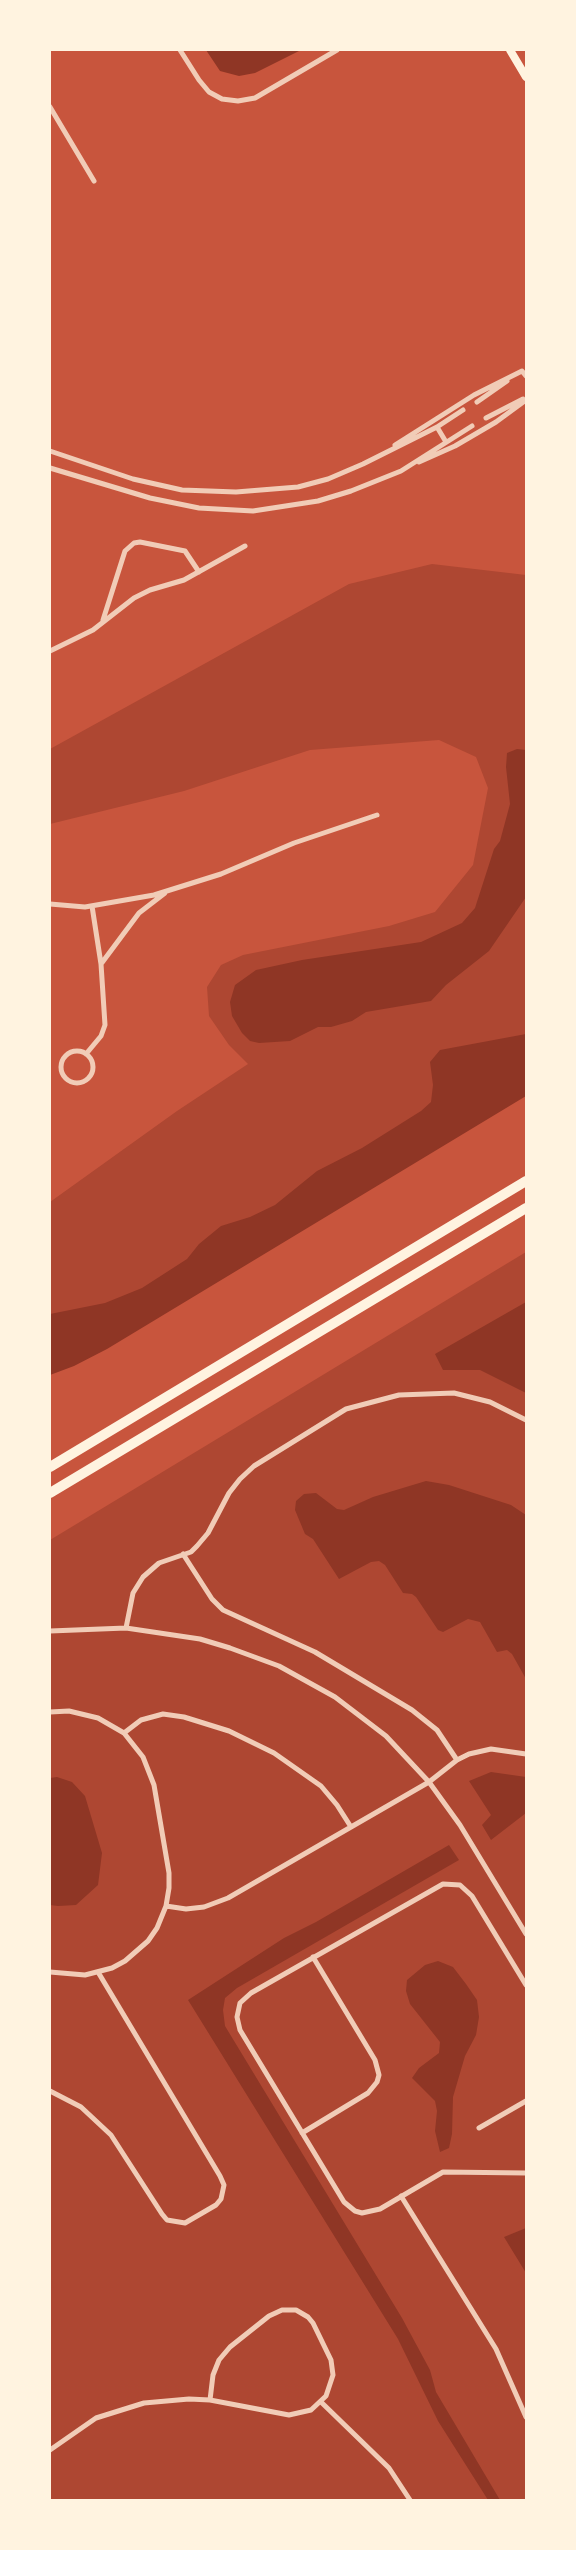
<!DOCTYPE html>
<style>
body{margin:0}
#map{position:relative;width:576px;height:2550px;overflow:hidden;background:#c8553d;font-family:"Libre Baskerville",serif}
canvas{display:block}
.frame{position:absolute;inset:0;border:51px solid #fff3e0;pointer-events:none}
</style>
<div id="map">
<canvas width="576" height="2550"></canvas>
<div class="frame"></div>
</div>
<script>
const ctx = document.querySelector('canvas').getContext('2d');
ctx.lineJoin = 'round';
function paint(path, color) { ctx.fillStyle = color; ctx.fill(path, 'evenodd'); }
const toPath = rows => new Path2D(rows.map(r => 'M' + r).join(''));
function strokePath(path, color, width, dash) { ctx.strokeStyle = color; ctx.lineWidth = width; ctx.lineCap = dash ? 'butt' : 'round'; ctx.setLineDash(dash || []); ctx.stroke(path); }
paint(toPath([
 [432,564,526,575,526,1056,87,1326,50,1340,50,1202,177,1111,248,1064,229,1045,209,1016,207,987,221,965,243,955,389,926,435,912,473,865,488,788,476,757,439,740,310,750,184,791,50,824,50,749,349,584],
 [526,1252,526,2500,50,2500,50,1540]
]), '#ae4732');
paint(toPath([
 [206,50,301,50,255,73,239,76,220,71],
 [517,749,526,750,526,897,489,951,446,985,431,1001,366,1012,352,1021,331,1027,318,1027,290,1041,259,1043,250,1041,242,1033,232,1016,230,1002,235,985,256,970,302,960,421,942,462,923,475,908,494,849,500,841,510,804,506,767,507,753],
 [526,1034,526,1096,107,1349,74,1366,50,1375,50,1314,105,1303,142,1288,187,1259,199,1244,221,1226,250,1217,275,1205,317,1171,362,1148,421,1111,431,1102,433,1085,430,1062,440,1050],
 [526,1302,526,1393,480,1370,443,1370,435,1354],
 [426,1481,449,1485,511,1505,526,1515,526,1679,512,1654,507,1650,497,1652,480,1622,468,1619,443,1632,438,1630,416,1597,412,1594,403,1593,385,1565,379,1561,371,1562,339,1579,313,1539,305,1534,295,1510,296,1501,304,1494,316,1493,337,1509,344,1510,373,1497],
 [491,1772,526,1777,526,1813,491,1840,482,1825,491,1815,469,1781],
 [57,1777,72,1782,85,1796,102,1853,98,1885,76,1905,58,1906,50,1905,50,1778],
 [449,1845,459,1860,237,1988,225,1998,223,2010,225,2026,402,2318,430,2370,436,2392,500,2500,488,2500,438,2421,398,2339,188,2000,284,1938,316,1922],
 [438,1961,453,1967,466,1984,477,2000,479,2017,476,2035,465,2056,453,2097,452,2134,449,2148,440,2152,435,2131,437,2111,435,2101,412,2078,419,2068,439,2053,440,2042,410,2004,406,1991,407,1980,425,1965],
 [526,2228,526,2273,504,2237]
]), '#8f3625');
strokePath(toPath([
 [180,50,199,80,209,92,222,99,238,101,255,98,337,50],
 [50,107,94,181],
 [477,402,507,381],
 [486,418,523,399],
 [437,427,446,442],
 [395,445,474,395,522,371,526,376],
 [50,451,133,479,182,490,236,492,298,487,328,479,363,464,437,427,463,410],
 [419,462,455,446,496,422,526,400],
 [50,468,150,498,199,508,253,511,318,501,351,491,401,471,472,426],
 [103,620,125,551,134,543,140,542,185,551,199,572],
 [50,651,93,630,134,598,150,590,184,580,245,546],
 [50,904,85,907,154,895,221,874,294,843,377,815],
 [92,906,101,964],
 '61 1067a16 16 0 1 1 32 0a16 16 0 1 1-32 0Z',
 [86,1054,101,1036,105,1025,101,964,139,913,165,893],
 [183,1554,212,1599,223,1610,315,1652,412,1710,437,1730,457,1760],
 [126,1628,133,1593,143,1577,159,1563,191,1552,197,1546,208,1533,229,1493,240,1479,254,1466,346,1409,399,1395,454,1393,490,1402,526,1420],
 [50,1631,126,1628,200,1639,230,1648,279,1666,335,1697,386,1736,429,1782,460,1825,526,1934],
 [50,1712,69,1711,98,1718,124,1733,143,1757,154,1785,169,1873,169,1888,166,1906,157,1928,148,1941,125,1961,112,1968,85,1975,50,1972],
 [124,1733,141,1720,163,1714,184,1717,229,1731,274,1753,321,1786,337,1805,351,1827],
 [166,1906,186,1909,204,1907,228,1898,429,1782,457,1760,469,1754,491,1749,526,1754],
 [526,1985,472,1896,460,1885,443,1884,251,1993,240,2003,237,2017,240,2030,344,2202,355,2211,362,2213,380,2209,443,2172,526,2173],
 [50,2091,81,2107,111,2135,162,2214,167,2220,185,2223,216,2205,221,2199,224,2185,220,2176,98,1972],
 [479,2128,526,2101],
 [302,2133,368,2093,377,2082,379,2075,375,2060,313,1957],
 [401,2196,496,2349,526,2417],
 [321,2402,389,2468,410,2500],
 [50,2450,96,2418,144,2403,189,2399,210,2400,289,2415,311,2410,326,2396,333,2375,331,2360,313,2323,308,2317,296,2310,282,2310,269,2316,230,2347,219,2360,213,2375,210,2400]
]), '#f1ccb7', 5);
strokePath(toPath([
 [510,50,526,77]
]), '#fff3e0', 8);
strokePath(toPath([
 [50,1467,526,1181],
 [50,1493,526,1208]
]), '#fff3e0', 10);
</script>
